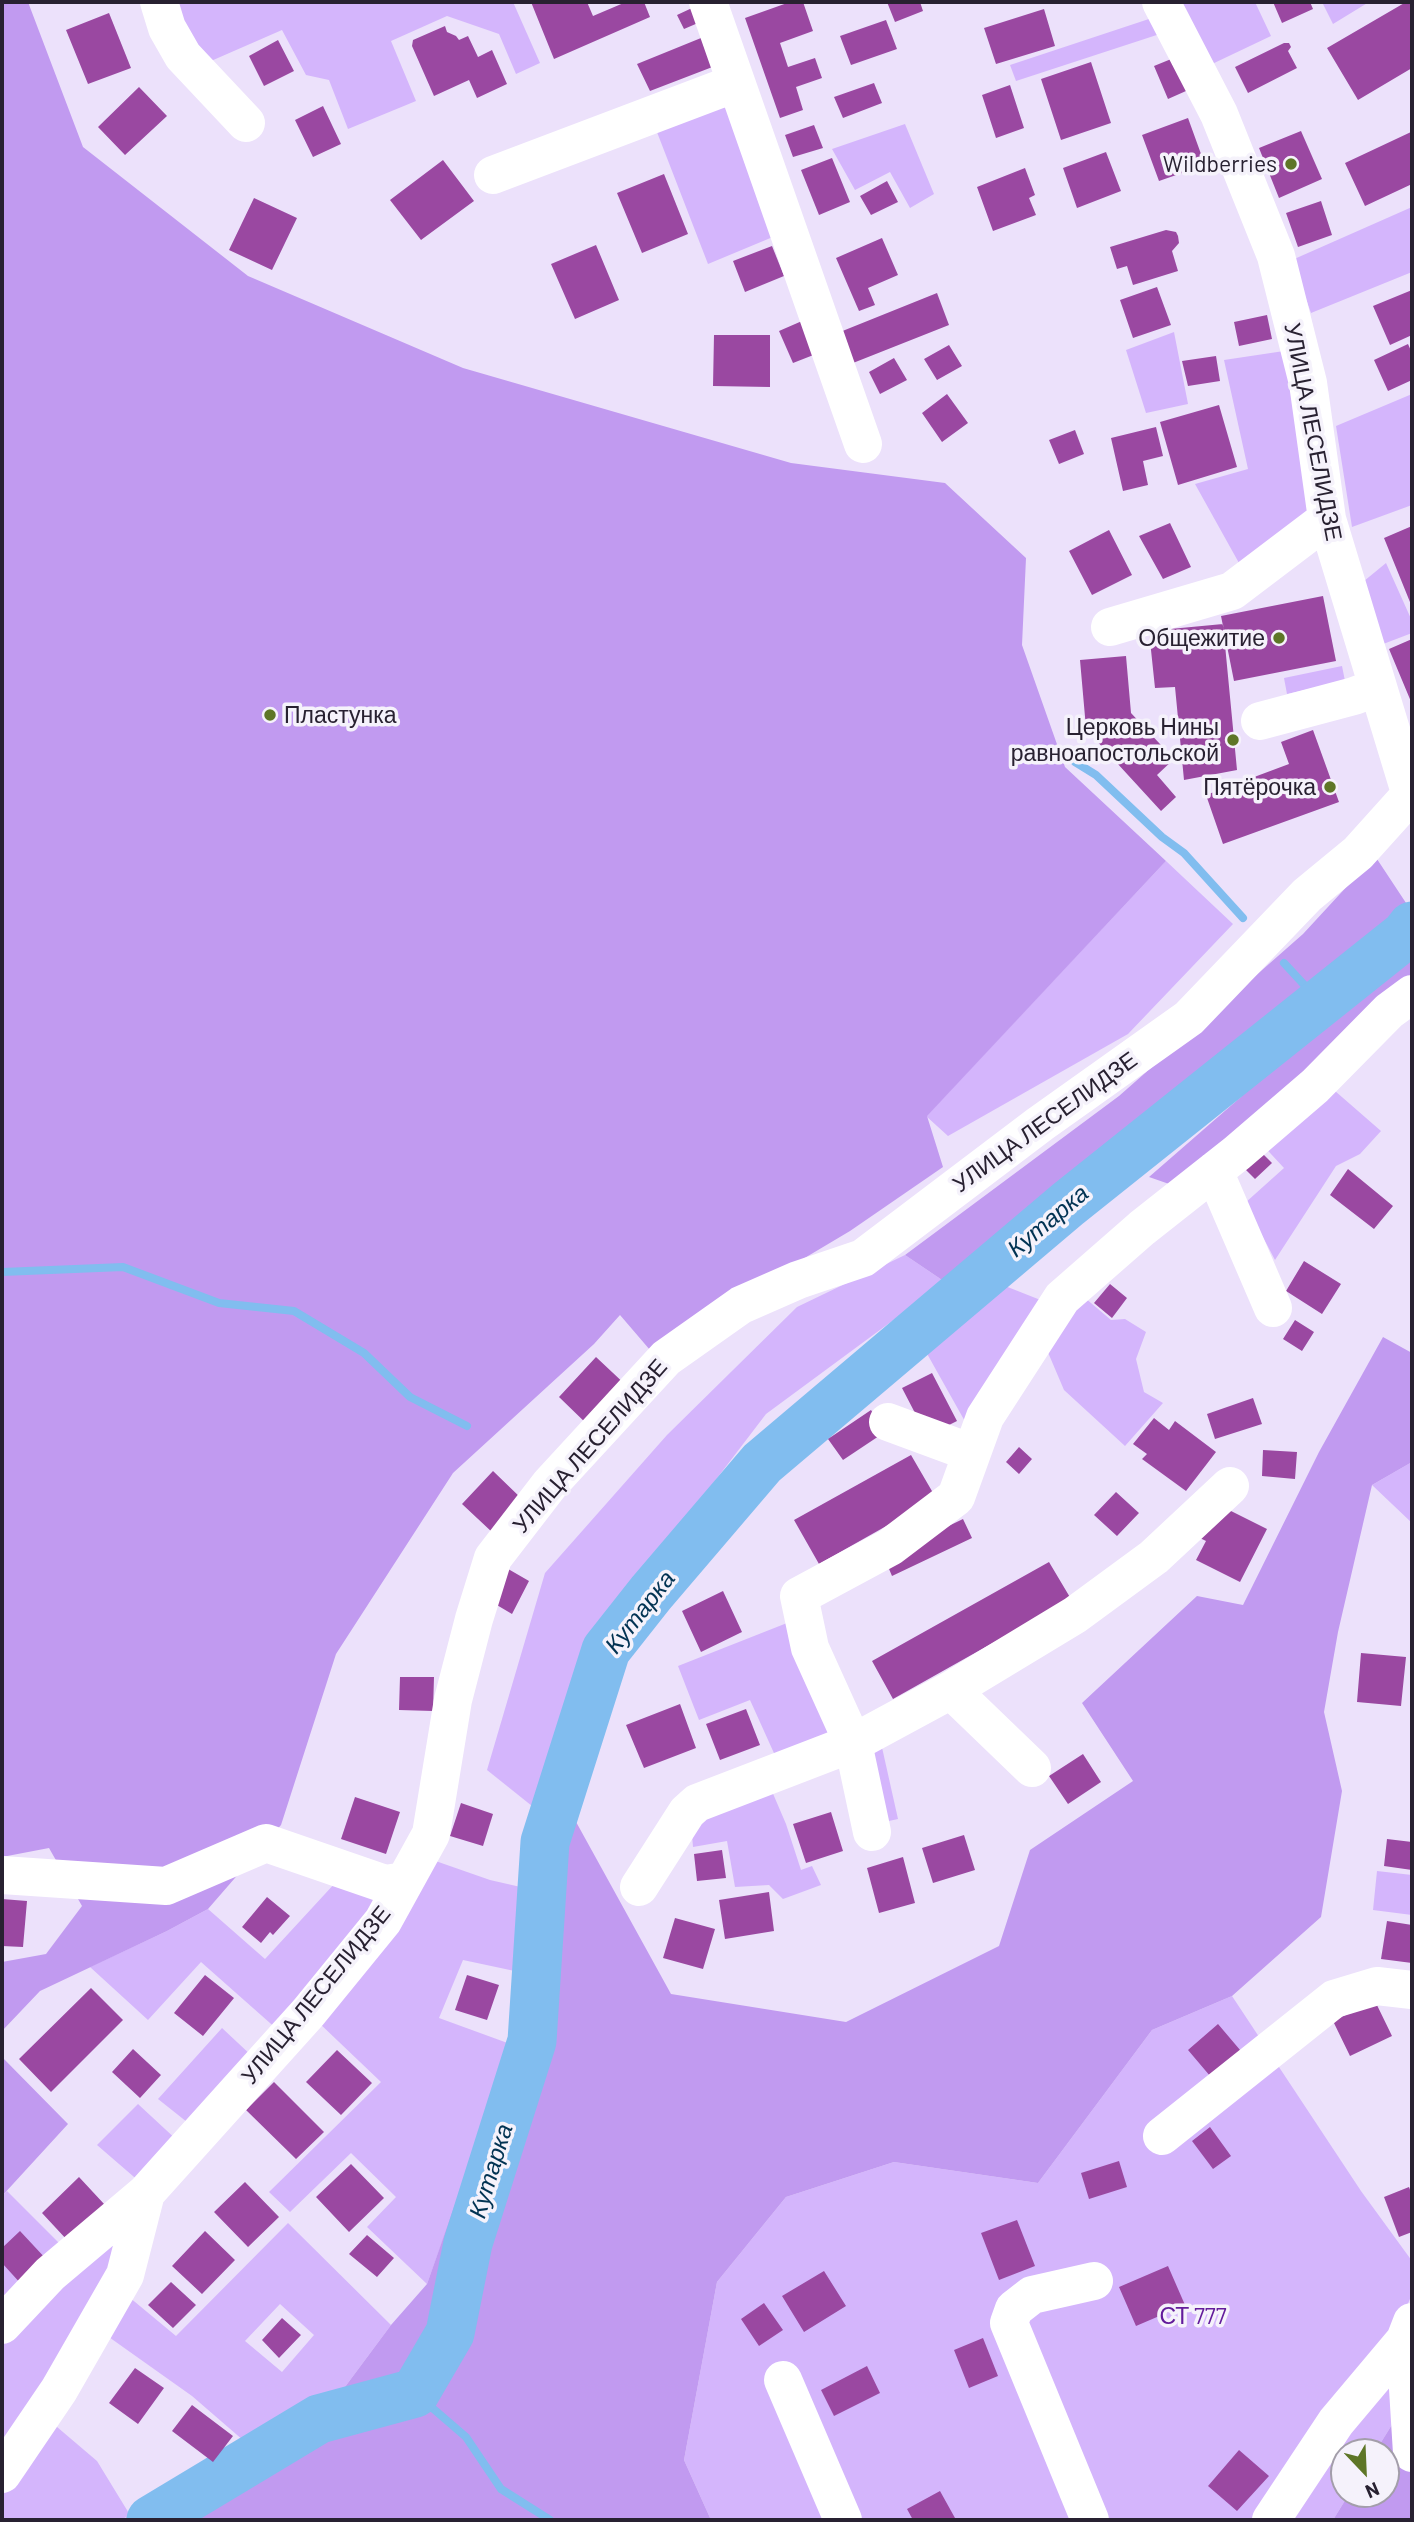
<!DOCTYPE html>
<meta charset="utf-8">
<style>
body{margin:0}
#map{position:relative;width:1414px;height:2522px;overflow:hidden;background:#ece1fb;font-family:Barlow,sans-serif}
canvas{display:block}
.frame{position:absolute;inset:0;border:4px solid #282131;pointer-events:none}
.north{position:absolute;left:1330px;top:2438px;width:70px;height:70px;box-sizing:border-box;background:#f5f2fb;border:2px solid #a39eaa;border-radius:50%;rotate:157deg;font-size:19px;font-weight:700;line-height:28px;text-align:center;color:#282131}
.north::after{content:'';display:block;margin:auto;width:24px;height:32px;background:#5e7627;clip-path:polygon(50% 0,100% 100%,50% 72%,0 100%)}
</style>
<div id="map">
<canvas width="1414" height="2522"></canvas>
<div class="frame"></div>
<div class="north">N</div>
</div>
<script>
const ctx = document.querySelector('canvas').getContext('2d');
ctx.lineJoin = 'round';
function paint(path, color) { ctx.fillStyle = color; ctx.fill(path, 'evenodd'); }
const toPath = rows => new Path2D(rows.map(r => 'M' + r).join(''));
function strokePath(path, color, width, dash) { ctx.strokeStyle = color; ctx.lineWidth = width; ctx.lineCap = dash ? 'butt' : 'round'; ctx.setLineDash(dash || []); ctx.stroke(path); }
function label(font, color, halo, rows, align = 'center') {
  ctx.font = font + ' Barlow,sans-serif'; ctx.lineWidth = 7; ctx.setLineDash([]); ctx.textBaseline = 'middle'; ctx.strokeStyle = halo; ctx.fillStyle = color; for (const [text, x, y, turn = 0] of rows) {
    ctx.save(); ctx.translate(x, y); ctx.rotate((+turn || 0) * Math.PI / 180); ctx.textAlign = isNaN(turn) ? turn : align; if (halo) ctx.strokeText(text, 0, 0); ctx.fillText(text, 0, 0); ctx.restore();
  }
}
paint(toPath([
 [177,2,513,2,540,63,516,74,499,34,447,16,391,41,416,101,348,129,329,80,306,75,282,30,211,61,192,44],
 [1181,2,1255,2,1271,36,1210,65],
 [1322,2,1369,2,1333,24],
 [1164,14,1172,30,1016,81,1010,65],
 [729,97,780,234,708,264,655,127],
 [905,124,934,194,910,208,890,172,855,190,832,149],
 [1412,207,1412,272,1311,313,1292,260],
 [1174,332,1188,404,1146,413,1126,350],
 [1284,351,1316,510,1244,572,1195,484,1248,469,1224,360],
 [1412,394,1412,505,1352,527,1336,426],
 [1386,563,1412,621,1412,633,1378,646,1358,586],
 [1342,666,1345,681,1287,694,1284,678],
 [1166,861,1233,924,1128,1034,948,1136,926,1116],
 [1327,1084,1381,1131,1360,1154,1336,1166,1275,1260,1245,1203,1284,1168,1258,1140],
 [905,1255,945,1282,766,1414,579,1659,532,1806,487,1770,545,1573,667,1435,797,1307],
 [995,1282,1043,1301,967,1425,921,1343],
 [1078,1292,1111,1320,1125,1319,1146,1332,1136,1359,1144,1392,1163,1403,1125,1446,1064,1390,1044,1343],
 [1412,1462,1412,1523,1372,1485],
 [787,1623,842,1735,778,1762,750,1700,699,1720,678,1666],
 [881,1743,898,1819,875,1824,860,1748],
 [768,1782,786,1824,801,1870,812,1866,821,1885,783,1899,769,1885,735,1887,727,1841,693,1847,691,1823],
 [427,1858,490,1880,525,1888,524,1973,463,1960,439,2018,513,2045,427,2284,367,2227,396,2197,351,2153,290,2212,269,2192,381,2082,317,2021],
 [1377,1871,1412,1875,1412,1915,1373,1910],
 [336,1882,378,1901,279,2031,201,1962,148,2020,90,1967,167,1931,208,1909,265,1959],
 [1232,1996,1361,2191,1412,2261,1412,2294,1402,2318,1393,2423,1375,2452,1344,2452,1344,2494,1349,2494,1333,2520,711,2520,684,2460,717,2282,786,2197,894,2162,1038,2183,1152,2030],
 [222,2028,253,2057,192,2126,158,2099],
 [138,2104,179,2142,141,2183,97,2145],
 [7,2191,78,2262,128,2216,119,2270,2,2446,2,2196],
 [288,2223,391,2325,333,2403,251,2447,192,2396,99,2330,123,2292,176,2336],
 [280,2304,314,2335,282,2372,245,2341],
 [50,2421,97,2461,130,2515,121,2520,2,2520,2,2493]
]), '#d4b5fc');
paint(toPath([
 [2,2,28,2,83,147,248,276,463,368,791,463,945,483,1026,558,1022,645,1065,767,1166,861,927,1116,943,1167,850,1231,650,1350,620,1315,594,1344,453,1473,336,1654,281,1825,208,1909,167,1931,40,1991,2,2031,2,1962,46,1954,82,1906,49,1848,2,1857],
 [1375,856,1410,909,1386,932,945,1282,905,1255,1119,1096,1303,934],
 [1412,948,1412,986,1172,1185,1149,1177],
 [1383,1337,1412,1353,1412,1462,1372,1485,1338,1632,1324,1712,1342,1791,1321,1917,1232,1996,1152,2030,1038,2183,894,2162,786,2197,717,2282,684,2460,711,2520,122,2520,333,2403,391,2325,427,2284,503,2068,524,2019,552,1998,560,1836,575,1820,671,1994,846,2022,999,1946,1030,1850,1133,1781,1082,1703,1197,1596,1243,1605,1319,1452],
 [2,2057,68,2124,2,2196],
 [1393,2423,1412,2434,1412,2520,1333,2520,1349,2494,1386,2494,1386,2452,1375,2452]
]), '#c19af0');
strokePath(toPath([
 [1075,762,1096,775,1162,837,1184,853,1243,918],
 [1284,963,1321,1003],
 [2,1272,123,1267,219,1303,294,1311,364,1353,410,1397,467,1426],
 [415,2393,466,2437,501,2489,550,2520]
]), '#81bdef', 8);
strokePath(toPath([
 [151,2520,319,2419,415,2393,450,2333,468,2243,532,2041,545,1842,606,1650,651,1593,762,1463,1068,1204,1405,935,1412,926]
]), '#81bdef', 49);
paint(toPath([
 [531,2,587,2,593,16,626,2,644,2,650,17,554,59],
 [790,2,803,2,813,31,780,43,788,67,815,58,822,78,796,87,803,110,780,118,745,18],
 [887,2,920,2,923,11,895,22],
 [1273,2,1310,2,1313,9,1282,23],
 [1406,2,1412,2,1412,68,1358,100,1327,48],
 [692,8,698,23,684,29,677,15],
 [1044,9,1055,46,996,64,984,28],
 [109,13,131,68,88,84,66,30],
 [886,20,897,49,851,65,840,36],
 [445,26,447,32,456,36,459,40,468,36,478,57,492,50,507,84,477,98,469,80,434,96,412,46,413,40],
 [701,38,715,66,650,91,637,64],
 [278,40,294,71,264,86,249,56],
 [1284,43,1289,43,1291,47,1288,51,1297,68,1248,93,1235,67],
 [1181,55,1195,87,1168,99,1154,66],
 [1091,62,1111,123,1061,140,1041,79],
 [874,83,882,103,843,118,834,97],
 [1010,85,1024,128,996,138,982,95],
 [139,87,167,116,125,155,98,127],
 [323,106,341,144,313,157,295,120],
 [1188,118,1205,165,1159,181,1142,135],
 [814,125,823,148,793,157,785,135],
 [1301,131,1322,179,1279,198,1259,148],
 [1411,132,1412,184,1365,206,1345,163],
 [1106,152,1121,191,1077,208,1063,168],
 [832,158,850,202,819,215,801,170],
 [443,160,474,201,421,240,390,200],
 [1025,168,1035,195,1029,198,1036,215,993,231,977,187],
 [664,174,688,234,642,253,617,193],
 [887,181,898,202,871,215,860,196],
 [254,198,297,218,272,270,229,250],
 [1321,201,1332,235,1298,247,1286,213],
 [1166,230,1176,232,1178,236,1179,243,1172,251,1178,271,1133,285,1127,266,1117,269,1110,247],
 [882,238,898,275,868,288,875,305,859,311,836,258],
 [596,245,619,300,575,319,551,264],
 [772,246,784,276,745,292,733,261],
 [1157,287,1171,325,1133,338,1120,300],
 [1412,290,1412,335,1390,345,1373,306],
 [937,293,949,325,853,363,840,332],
 [1267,315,1272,339,1239,346,1234,322],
 [802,321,816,354,793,363,779,331],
 [714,335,770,335,770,387,713,386],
 [1408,344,1412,353,1412,380,1388,391,1374,360],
 [949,345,962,366,937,380,924,359],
 [1216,356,1220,381,1188,386,1182,361],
 [894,358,907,380,880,394,869,372],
 [947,394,968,423,942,442,922,413],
 [1219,405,1237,467,1178,485,1160,422],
 [1156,427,1163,456,1143,461,1148,485,1123,491,1111,438],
 [1075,430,1084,454,1059,464,1049,440],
 [1170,523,1191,567,1163,579,1139,536],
 [1412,526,1412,607,1384,538],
 [1109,530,1132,575,1092,595,1069,551],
 [1323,596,1336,661,1234,681,1221,616],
 [1223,624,1237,770,1184,780,1175,687,1155,688,1149,631],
 [1412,639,1412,704,1389,649],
 [1126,656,1131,713,1174,759,1157,775,1176,797,1161,811,1094,738,1105,726,1086,728,1080,660],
 [1313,730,1339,802,1223,844,1206,795,1289,764,1281,742],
 [1255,1146,1272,1163,1255,1179,1238,1162],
 [1348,1169,1393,1206,1374,1229,1330,1195],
 [1304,1261,1341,1284,1322,1314,1286,1291],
 [1110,1284,1127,1298,1112,1318,1094,1303],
 [1295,1320,1314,1332,1302,1351,1283,1339],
 [596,1357,629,1388,591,1428,559,1397],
 [932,1373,957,1421,927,1436,902,1388],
 [1253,1398,1262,1424,1215,1439,1207,1414],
 [871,1410,885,1432,843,1460,828,1439],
 [1154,1418,1169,1430,1175,1421,1216,1452,1186,1491,1142,1459,1147,1454,1133,1444],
 [1019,1447,1032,1459,1019,1474,1006,1462],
 [1263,1450,1297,1452,1295,1479,1262,1476],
 [911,1455,936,1498,819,1564,794,1520],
 [493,1471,523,1500,493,1533,462,1504],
 [1116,1492,1139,1513,1117,1536,1094,1515],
 [1223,1507,1267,1529,1240,1582,1196,1560,1206,1541,1200,1538],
 [963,1519,972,1538,892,1576,884,1557],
 [1049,1562,1071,1599,893,1699,872,1661],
 [503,1566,529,1581,512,1614,485,1598],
 [723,1591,742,1632,701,1652,682,1611],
 [1361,1653,1406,1657,1401,1706,1357,1702],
 [400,1677,434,1677,433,1711,399,1710],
 [680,1704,696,1748,644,1768,626,1725],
 [746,1709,760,1745,720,1760,706,1724],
 [1083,1754,1101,1782,1068,1804,1049,1776],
 [355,1797,400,1812,386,1854,341,1839],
 [461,1803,493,1814,483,1846,450,1836],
 [831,1812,843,1851,806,1863,793,1824],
 [964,1835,975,1870,933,1883,922,1848],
 [1387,1839,1412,1842,1412,1870,1384,1866],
 [722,1850,726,1878,697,1881,694,1854],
 [903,1857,915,1903,879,1913,867,1868],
 [769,1892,774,1931,725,1939,719,1900],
 [267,1897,290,1916,273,1935,270,1932,261,1943,242,1927],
 [2,1899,27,1901,23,1947,2,1946],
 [675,1918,715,1929,703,1969,663,1958],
 [1387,1921,1412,1925,1412,1963,1381,1959],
 [205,1975,234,1998,203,2036,174,2013],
 [467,1975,499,1985,487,2020,455,2010],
 [91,1988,123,2020,51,2092,19,2059],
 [1375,2001,1392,2036,1350,2056,1333,2021],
 [1218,2024,1246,2057,1216,2083,1188,2050],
 [133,2049,161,2075,140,2098,112,2072],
 [337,2050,372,2083,341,2115,306,2082],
 [274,2082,324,2132,296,2159,246,2110],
 [1210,2127,1231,2156,1213,2169,1192,2141],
 [1119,2161,1127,2187,1089,2199,1081,2173],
 [351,2164,384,2198,349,2232,316,2197],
 [79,2177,105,2205,68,2241,42,2213],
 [245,2182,279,2217,248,2247,214,2212],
 [1409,2187,1412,2195,1412,2232,1399,2237,1384,2197],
 [1017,2220,1035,2266,999,2280,981,2233],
 [20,2231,47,2260,22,2285,2,2263,2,2248],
 [205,2231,235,2260,202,2294,172,2266],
 [367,2235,394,2258,377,2277,349,2254],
 [1168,2266,1185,2305,1136,2326,1119,2287],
 [824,2271,846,2306,804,2332,782,2296],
 [171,2282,196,2305,173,2328,148,2305],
 [764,2303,783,2330,759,2346,741,2319],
 [282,2318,301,2335,279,2358,262,2340],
 [983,2338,998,2376,969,2388,954,2350],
 [867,2366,880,2393,834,2416,821,2390],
 [135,2368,164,2388,138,2424,109,2403],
 [192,2405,233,2436,213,2462,172,2431],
 [1239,2450,1269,2476,1237,2511,1208,2486],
 [940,2491,955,2518,913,2520,907,2509]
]), '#9a48a1');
strokePath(toPath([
 [159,2,167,28,183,56,246,123],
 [708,2,863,444],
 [1161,2,1219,114,1276,256,1308,383,1327,519,1412,799],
 [493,175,736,83],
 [1110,627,1232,591,1327,519],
 [1260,721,1354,696,1378,687],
 [1214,1171,1273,1308],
 [888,1422,972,1453],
 [1230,1486,1154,1557,1075,1615,951,1690,853,1743,810,1648,799,1596,890,1547,956,1497,985,1417,1062,1298,1142,1228,1237,1153,1315,1086,1389,1011,1412,994],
 [951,1690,1032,1768],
 [2,1875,166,1886,266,1843,385,1884,405,1881],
 [639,1887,687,1812,697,1803,853,1743,872,1832],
 [1162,2136,1334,1999,1377,1986,1412,1990],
 [2,2325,50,2274,146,2193,308,2013,383,1921,431,1834,453,1700,474,1619,493,1558,550,1484,666,1358,741,1305,798,1280,863,1258,1040,1124,1189,1018,1307,895,1358,853,1412,793],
 [1405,2340,1412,2453],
 [783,2380,843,2520],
 [2,2474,59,2390,125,2275,146,2193],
 [1090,2520,1009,2323,1014,2309,1032,2295,1094,2281],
 [1271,2520,1336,2422,1405,2340,1412,2322]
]), '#fff', 38);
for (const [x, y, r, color] of [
 [1291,164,7,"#5e7627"],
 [1279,638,7,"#5e7627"],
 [270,715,7,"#5e7627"],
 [1233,740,7,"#5e7627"],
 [1330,787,7,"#5e7627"]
]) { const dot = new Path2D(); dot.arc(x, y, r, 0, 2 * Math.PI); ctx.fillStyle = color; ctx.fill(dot); strokePath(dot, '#f5f2fb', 2.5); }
label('23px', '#282131', '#f5f2fb', [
 ["Wildberries",1277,164],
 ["Общежитие",1265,638],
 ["Пластунка",284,715,"left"],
 ["Церковь Нины",1219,727],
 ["равноапостольской",1219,753],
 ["Пятёрочка",1316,787]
], 'right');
label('23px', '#282131', '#f5f2fb', [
 ["УЛИЦА ЛЕСЕЛИДЗЕ",1313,432,79],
 ["УЛИЦА ЛЕСЕЛИДЗЕ",1045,1122,-36],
 ["УЛИЦА ЛЕСЕЛИДЗЕ",590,1446,-49],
 ["УЛИЦА ЛЕСЕЛИДЗЕ",316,1995,-51]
]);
label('23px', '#631c9b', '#f5f2fb', [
 ["СТ 777",1193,2316]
]);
label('italic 24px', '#023353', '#f5f2fb', [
 ["Кутарка",1048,1221,-40],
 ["Кутарка",640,1612,-52],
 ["Кутарка",491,2171,-73]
]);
</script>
